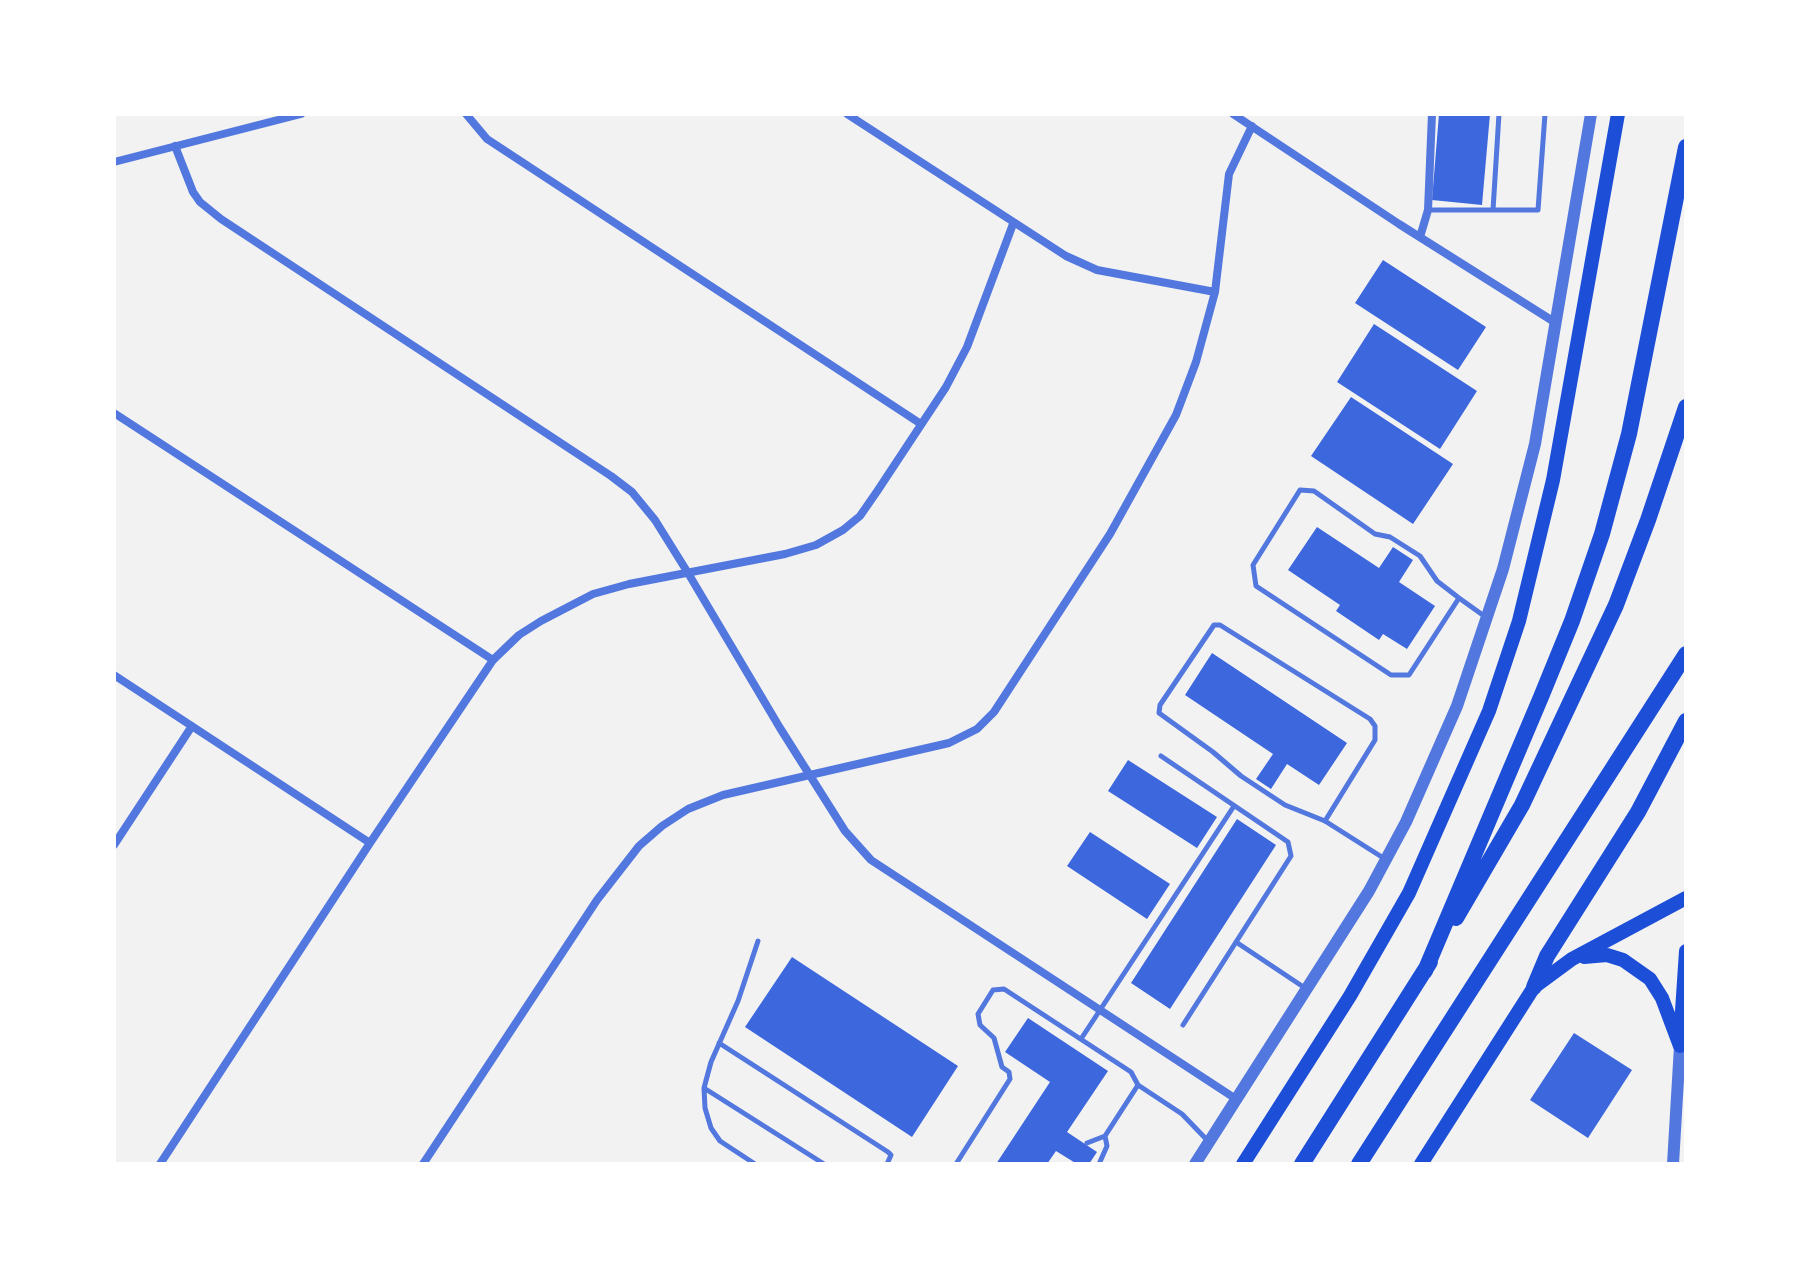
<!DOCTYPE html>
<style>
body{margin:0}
#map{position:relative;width:1800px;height:1278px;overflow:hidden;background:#f2f2f2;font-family:Quicksand,sans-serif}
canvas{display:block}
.frame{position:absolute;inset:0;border:116px solid #fff;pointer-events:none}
</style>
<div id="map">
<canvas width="1800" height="1278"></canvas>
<div class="frame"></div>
</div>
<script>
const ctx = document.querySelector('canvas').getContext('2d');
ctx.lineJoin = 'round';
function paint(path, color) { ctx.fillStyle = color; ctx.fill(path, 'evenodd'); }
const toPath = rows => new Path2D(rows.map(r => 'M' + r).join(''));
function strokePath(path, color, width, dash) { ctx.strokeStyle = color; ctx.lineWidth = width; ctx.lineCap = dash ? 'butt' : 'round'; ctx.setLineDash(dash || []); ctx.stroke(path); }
paint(toPath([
 [1439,114,1490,114,1482,205,1432,200],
 [1383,260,1486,327,1458,370,1355,303],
 [1374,324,1477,391,1440,449,1337,382],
 [1351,397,1453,464,1413,524,1311,456],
 [1317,527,1379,568,1393,547,1413,560,1399,582,1435,606,1407,649,1383,634,1379,640,1336,611,1340,605,1288,570],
 [1212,653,1347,743,1319,785,1287,764,1271,789,1256,779,1273,754,1185,695],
 [1128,760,1217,817,1197,848,1108,791],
 [1237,819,1276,845,1170,1009,1131,983],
 [1090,832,1170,884,1147,919,1067,866],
 [792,957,958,1066,912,1137,745,1027],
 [1028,1018,1108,1071,1067,1132,1097,1152,1089,1164,1077,1164,1056,1151,1047,1164,996,1164,1050,1082,1005,1052],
 [1574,1033,1632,1070,1588,1138,1530,1100]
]), '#3d67dc');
strokePath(toPath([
 [1428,210,1538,210,1545,114],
 [1493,210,1499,114],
 [1459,598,1409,675,1391,675,1256,586,1253,565,1300,490,1314,491,1375,534,1390,537,1420,556,1437,581,1459,598,1487,618],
 [1161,756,1288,842,1291,856,1183,1025],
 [1325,821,1375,740,1375,726,1370,719,1220,625,1214,625,1160,705,1159,713,1213,752,1241,776,1285,805,1325,821,1385,859],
 [1236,942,1305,988],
 [1081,1039,1234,806],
 [719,1043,888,1152,891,1155,887,1164],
 [704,1088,824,1164],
 [1087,1143,1105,1136],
 [755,1164,720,1141,711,1128,705,1108,704,1088,711,1062,738,1001,758,941],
 [956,1164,1010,1079,1009,1072,1002,1067,994,1038,980,1025,978,1014,993,990,1004,989,1131,1072,1138,1085,1182,1114,1208,1141],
 [1099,1164,1107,1146,1105,1136,1138,1085]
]), '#5277de', 5);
strokePath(toPath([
 [466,114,487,139,921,424],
 [847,114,1066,256,1097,270,1215,292],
 [1233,114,1399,224,1556,323],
 [175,146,193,192,200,202,221,219,611,476,632,492,655,520,688,573,780,728,845,831,871,860,1236,1099],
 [114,162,301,114],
 [1420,237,1428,210,1432,114],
 [114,413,493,660],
 [114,675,370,843],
 [114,845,192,726],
 [160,1164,370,843,493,660,519,635,541,621,593,594,629,584,785,554,816,545,843,530,860,516,878,490,946,387,967,347,1013,224],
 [423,1164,597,900,639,846,662,826,688,809,723,795,949,743,977,729,994,712,1110,534,1176,415,1196,362,1215,292,1229,174,1252,126]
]), '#5277de', 8);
strokePath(toPath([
 [1195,1164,1369,891,1406,822,1457,706,1503,569,1535,444,1591,114],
 [1673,1164,1680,1046]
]), '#5277de', 12);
strokePath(toPath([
 [1584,957,1607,955,1623,960,1650,979,1662,998,1680,1046],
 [1680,1041,1686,951],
 [1243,1164,1350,996,1409,893,1489,711,1519,621,1553,480,1618,114],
 [1421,1164,1534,987,1572,959,1686,898]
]), '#1d4ed8', 14);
strokePath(toPath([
 [1456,918,1522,805,1616,605,1648,520,1686,407],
 [1425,971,1541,697,1572,621,1602,534,1629,434,1686,147],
 [1534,987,1547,956,1638,812,1686,721],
 [1302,1164,1430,962],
 [1359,1164,1686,654]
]), '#1d4ed8', 16);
</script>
